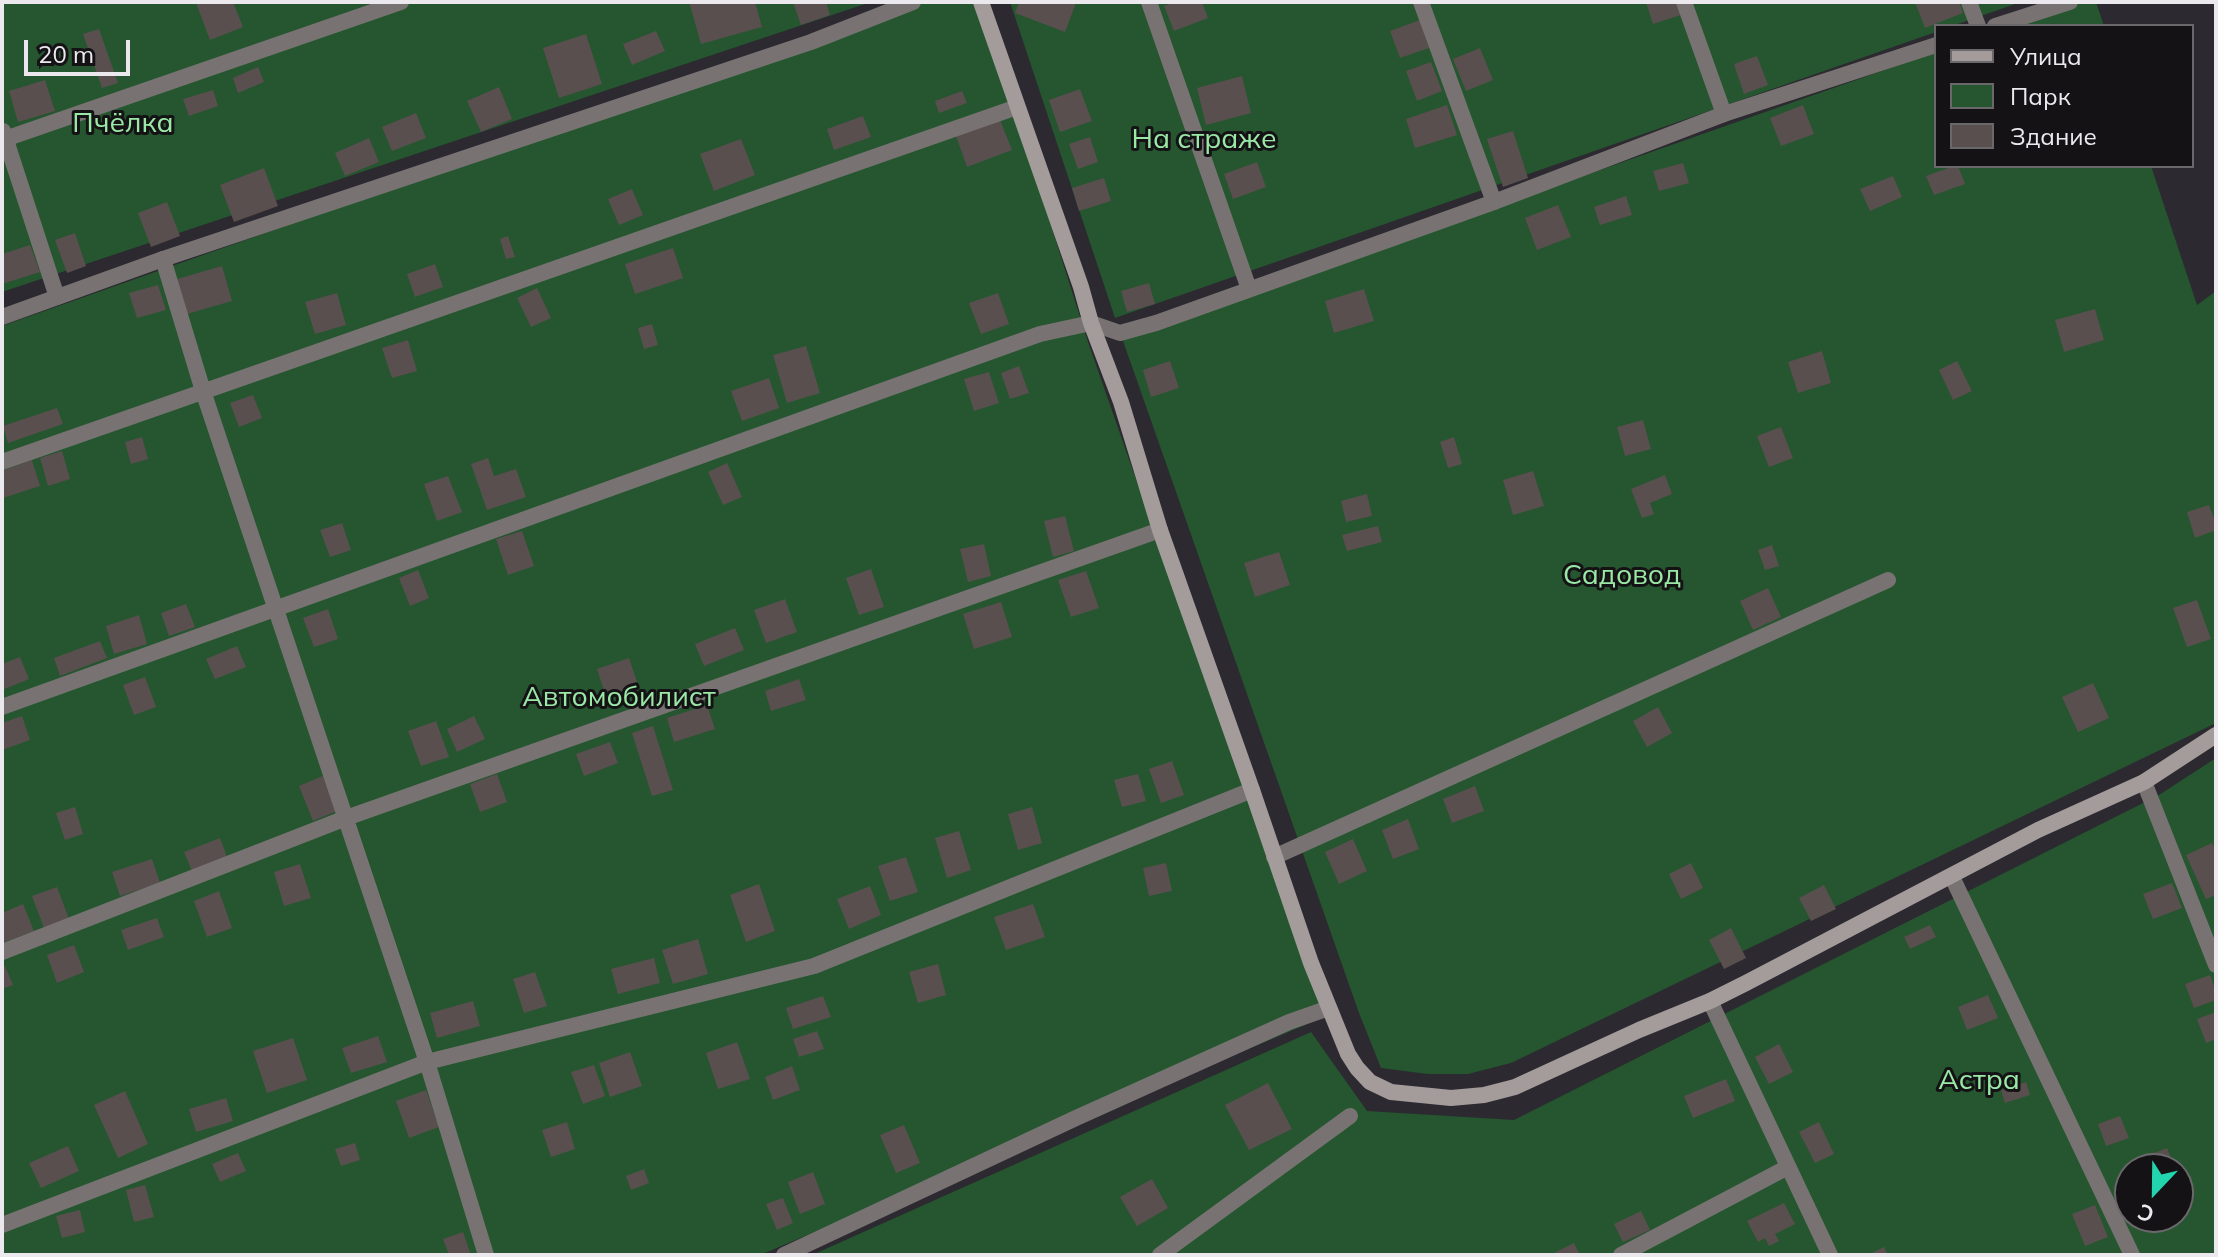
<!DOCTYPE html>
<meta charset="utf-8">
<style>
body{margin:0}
#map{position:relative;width:2218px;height:1257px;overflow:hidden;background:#2c2930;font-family:Mulish,sans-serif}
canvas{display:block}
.frame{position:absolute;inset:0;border:4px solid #ebe9ed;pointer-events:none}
.legend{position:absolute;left:1934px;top:24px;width:260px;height:144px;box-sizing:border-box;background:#141215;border:2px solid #6a686b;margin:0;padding:10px 14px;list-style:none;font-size:24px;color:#ebe9ed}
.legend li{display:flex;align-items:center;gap:16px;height:40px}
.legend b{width:40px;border:2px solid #6a686b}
.north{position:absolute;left:2114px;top:1153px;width:80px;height:80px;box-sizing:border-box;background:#141215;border:2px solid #6a686b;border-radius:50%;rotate:202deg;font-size:22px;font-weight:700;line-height:32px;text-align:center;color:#ebe9ed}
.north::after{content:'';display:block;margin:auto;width:28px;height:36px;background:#23d5af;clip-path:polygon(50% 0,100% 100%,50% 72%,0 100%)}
.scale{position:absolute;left:24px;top:40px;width:106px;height:36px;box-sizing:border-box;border:4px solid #ebe9ed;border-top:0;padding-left:10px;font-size:24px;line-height:28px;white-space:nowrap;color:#ebe9ed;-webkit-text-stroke:6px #141215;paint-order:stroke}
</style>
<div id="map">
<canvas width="2218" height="1257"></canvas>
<div class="frame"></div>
<ul class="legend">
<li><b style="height:10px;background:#a39c9b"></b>Улица</li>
<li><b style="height:22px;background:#25562f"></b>Парк</li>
<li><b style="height:22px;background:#594f4e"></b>Здание</li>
</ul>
<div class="north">С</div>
<div class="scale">20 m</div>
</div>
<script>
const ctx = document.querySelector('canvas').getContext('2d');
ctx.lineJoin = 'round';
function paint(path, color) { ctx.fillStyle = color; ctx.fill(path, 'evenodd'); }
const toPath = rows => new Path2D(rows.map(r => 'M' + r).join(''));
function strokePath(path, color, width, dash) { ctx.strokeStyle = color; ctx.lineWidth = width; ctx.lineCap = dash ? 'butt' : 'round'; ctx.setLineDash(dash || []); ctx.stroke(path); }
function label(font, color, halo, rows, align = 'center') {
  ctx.font = font + ' Mulish,sans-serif'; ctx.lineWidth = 6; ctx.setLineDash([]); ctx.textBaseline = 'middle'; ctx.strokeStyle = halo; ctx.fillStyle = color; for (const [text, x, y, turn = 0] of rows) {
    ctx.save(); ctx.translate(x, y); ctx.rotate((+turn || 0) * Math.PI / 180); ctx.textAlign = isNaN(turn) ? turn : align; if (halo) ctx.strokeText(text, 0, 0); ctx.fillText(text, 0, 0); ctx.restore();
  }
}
paint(toPath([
 [2,2,871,2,2,292],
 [920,2,980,2,1088,342,1324,1017,760,1255,2,1255,2,326],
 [1010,2,2021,2,1952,26,1936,26,1936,32,1115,318],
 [2078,2,2096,2,2104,26,2009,26],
 [1936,52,1936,166,2151,166,2197,305,2216,291,2216,723,1511,1063,1468,1074,1428,1074,1381,1068,1359,1013,1122,338],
 [2216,758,2216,1255,812,1255,1311,1032,1367,1111,1514,1120,2159,795],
 [2130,1169,2178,1169,2178,1217,2130,1217]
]), '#25562f');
paint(toPath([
 [198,2,233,2,243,27,210,40,196,3],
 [689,2,755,2,762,27,701,44],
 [793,2,826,2,830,15,801,25],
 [1019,2,1074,2,1076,3,1065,32,1015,13],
 [1174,2,1202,2,1208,18,1174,31,1164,6],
 [1646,2,1680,2,1684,14,1653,24],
 [1915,2,1959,2,1963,13,1925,28],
 [1420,20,1429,48,1400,58,1390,31],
 [99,29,118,83,102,88,83,34],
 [656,31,665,51,632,65,623,44],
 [586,34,602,84,559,98,543,48],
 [1480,48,1493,80,1466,91,1453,59],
 [1757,56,1768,85,1744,94,1734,64],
 [1431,62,1442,91,1417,101,1406,71],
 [258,67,264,82,238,93,233,78],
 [1242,76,1251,113,1206,125,1197,88],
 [45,80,55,111,18,122,9,91],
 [499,87,512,119,481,132,467,101],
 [1080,89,1092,121,1060,132,1049,100],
 [213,90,218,106,189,116,183,99],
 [962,91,967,103,939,113,935,101],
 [1447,105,1457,135,1415,148,1406,119],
 [1803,105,1814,134,1781,146,1770,118],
 [416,113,426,138,392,151,382,127],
 [863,116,871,137,834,150,827,129],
 [1000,120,1012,150,967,167,956,136],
 [1513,131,1528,178,1503,187,1487,139],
 [1090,137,1098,162,1078,169,1069,144],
 [369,138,379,162,345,176,335,153],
 [741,139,755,175,714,191,700,154],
 [1257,162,1266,187,1233,199,1224,174],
 [1683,163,1689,183,1659,191,1653,171],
 [1954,166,1958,166,1965,184,1934,195,1926,176],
 [264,168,278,206,234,222,220,185],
 [1893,176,1902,197,1870,211,1860,189],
 [1104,178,1111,201,1079,211,1072,188],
 [632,189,643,215,619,225,608,199],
 [1626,196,1632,215,1600,225,1594,207],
 [167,202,180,236,151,247,138,213],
 [1558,205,1571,237,1537,250,1525,218],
 [75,233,86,266,67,273,55,240],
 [508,236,515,257,506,259,500,239],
 [30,245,40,272,2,284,2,254],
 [673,248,683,278,635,294,625,264],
 [435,264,443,287,415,297,407,274],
 [222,266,232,301,187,314,177,279],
 [1149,283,1155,304,1127,312,1121,291],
 [158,285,166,310,137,318,129,293],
 [537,288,551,318,531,327,517,298],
 [1364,289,1374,321,1334,333,1325,301],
 [337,293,346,325,315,334,305,302],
 [998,293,1009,324,981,334,969,303],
 [2095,309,2104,340,2064,352,2055,320],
 [652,324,658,345,644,349,638,328],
 [408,340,417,371,392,378,382,348],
 [806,346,820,393,787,403,773,355],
 [1822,351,1831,383,1798,393,1788,362],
 [1170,361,1179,388,1151,397,1143,370],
 [1957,361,1972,391,1953,400,1939,370],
 [1019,366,1029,393,1010,399,1001,373],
 [989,372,999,403,974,411,964,379],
 [769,378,779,408,742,421,731,391],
 [253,395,262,418,239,427,230,403],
 [57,408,63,424,8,443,3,426],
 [1643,420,1651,449,1625,456,1617,427],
 [1781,427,1793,458,1769,467,1757,436],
 [142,437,148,459,131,464,125,442],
 [1454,437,1462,464,1448,468,1440,442],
 [62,451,70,479,48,486,40,458],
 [488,458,494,476,516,469,526,497,487,510,471,464],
 [32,460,40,486,3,498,2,471],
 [727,463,742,497,723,505,708,472],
 [1533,471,1544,506,1513,515,1503,480],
 [1665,475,1672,494,1650,503,1654,514,1642,518,1631,489],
 [448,476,462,512,437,521,424,484],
 [1367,494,1372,516,1346,522,1341,501],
 [2209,505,2216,524,2216,530,2195,538,2187,512],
 [1065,516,1074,551,1053,557,1044,521],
 [342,523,351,550,330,557,320,530],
 [1378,526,1382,542,1347,551,1342,535],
 [522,531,534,566,508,575,496,539],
 [984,544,991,576,968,582,960,549],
 [1772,545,1779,566,1765,570,1758,550],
 [1279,552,1290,585,1255,597,1244,563],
 [871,569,884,607,859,615,846,578],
 [418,570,429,598,410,606,399,578],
 [1086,571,1099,608,1071,617,1058,580],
 [1768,588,1781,617,1753,630,1740,601],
 [785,599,797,632,766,643,754,610],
 [2197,600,2211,639,2187,647,2173,608],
 [1001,602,1012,637,974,649,963,614],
 [186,604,195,627,169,636,161,613],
 [328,609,338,639,314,647,303,618],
 [139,615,147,644,114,654,106,626],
 [735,628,744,650,704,666,695,644],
 [100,641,107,658,60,676,54,658],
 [237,646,246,667,215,679,206,659],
 [20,657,29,679,2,690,2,664],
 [629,658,639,688,607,699,597,669],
 [145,677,156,707,134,715,123,685],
 [799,679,806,700,771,711,765,691],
 [2093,683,2109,718,2078,732,2062,697],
 [707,705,715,729,674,742,667,718],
 [1658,707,1672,733,1647,747,1633,721],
 [22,716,30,740,2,750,2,723],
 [474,716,485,739,457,752,447,729],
 [436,721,449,757,421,766,408,731],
 [653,726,673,790,652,796,632,733],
 [610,742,618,763,584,776,576,754],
 [1172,761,1184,795,1161,803,1149,769],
 [497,774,507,802,480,812,470,784],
 [1138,774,1146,801,1122,807,1114,780],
 [325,775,339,810,313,821,299,786],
 [1475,786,1484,811,1452,823,1443,799],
 [75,807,83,834,65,840,56,813],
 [1032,807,1042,843,1018,850,1008,814],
 [1408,819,1419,849,1393,859,1382,830],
 [959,831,971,870,947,878,935,838],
 [220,838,227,857,192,871,184,852],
 [1353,839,1367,871,1339,884,1325,852],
 [2212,843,2216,851,2216,895,2206,899,2186,855],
 [906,857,918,892,890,901,878,866],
 [152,859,160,883,120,896,112,872],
 [1166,863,1172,891,1149,896,1143,868],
 [1691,863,1703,888,1681,899,1669,874],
 [300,864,311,898,284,906,274,872],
 [2172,883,2182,908,2153,919,2143,894],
 [759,884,775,931,746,942,730,895],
 [1824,885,1836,909,1811,921,1799,898],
 [870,886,881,915,849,929,837,899],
 [57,887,69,919,44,928,32,896],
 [219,891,232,928,207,937,194,901],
 [23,904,34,931,2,943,2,913],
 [1033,904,1045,937,1006,950,994,917],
 [157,918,164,937,128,950,121,930],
 [1930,925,1936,937,1910,949,1904,937],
 [1731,928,1746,958,1724,969,1709,940],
 [698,939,708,974,673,984,662,950],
 [74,945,84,972,57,983,47,955],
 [654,958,660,983,618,994,611,969],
 [938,964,946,995,918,1003,909,972],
 [5,966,13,985,2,989,2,967],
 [535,972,547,1006,524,1013,513,979],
 [2210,975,2216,992,2216,1000,2194,1008,2185,984],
 [1988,995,1998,1018,1967,1030,1958,1007],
 [823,996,831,1017,793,1029,786,1008],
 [473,1001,480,1026,437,1038,430,1013],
 [2216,1012,2216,1039,2206,1043,2197,1019],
 [817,1031,824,1049,799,1057,793,1039],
 [378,1036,387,1062,351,1073,342,1048],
 [293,1038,307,1080,267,1093,253,1051],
 [737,1042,750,1079,718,1089,706,1053],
 [1779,1044,1793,1072,1769,1084,1755,1057],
 [630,1052,642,1086,610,1097,599,1063],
 [594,1065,605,1096,583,1104,571,1072],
 [792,1066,800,1090,773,1100,765,1077],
 [1726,1079,1735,1101,1693,1118,1684,1096],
 [2026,1082,2030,1095,2005,1103,2001,1090],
 [1268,1083,1292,1129,1249,1150,1225,1105],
 [426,1090,439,1127,409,1138,396,1101],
 [125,1091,148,1144,118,1158,94,1105],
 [226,1098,233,1121,196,1132,189,1109],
 [2120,1116,2129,1138,2106,1146,2098,1124],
 [567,1122,575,1149,551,1157,542,1130],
 [1819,1122,1834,1154,1815,1163,1799,1132],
 [904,1125,920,1163,896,1173,880,1135],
 [355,1143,360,1160,341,1166,335,1149],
 [68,1146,79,1171,41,1188,29,1163],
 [2167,1148,2175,1168,2143,1169,2139,1159],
 [238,1153,246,1171,220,1182,212,1164],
 [644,1169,649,1183,631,1190,626,1176],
 [813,1172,825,1204,800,1214,788,1182],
 [1152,1179,1168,1208,1137,1226,1120,1197],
 [145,1185,154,1217,134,1222,126,1190],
 [783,1198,793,1223,777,1230,766,1204],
 [1784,1203,1795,1224,1775,1234,1779,1241,1769,1246,1765,1238,1758,1242,1747,1221],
 [2095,1205,2108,1237,2085,1246,2072,1214],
 [80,1210,85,1232,62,1238,56,1216],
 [1641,1211,1650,1230,1623,1242,1614,1224],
 [463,1232,471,1255,449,1255,443,1239],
 [1574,1243,1580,1255,1550,1255],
 [1884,1247,1888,1255,1868,1255]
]), '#594f4e');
strokePath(toPath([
 [1995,26,2070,2],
 [3,131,57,297],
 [2,140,401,2],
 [163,259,203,391,427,1062,486,1255],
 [2,462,1017,107],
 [2,707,1040,334,1091,323,1120,333,1156,323,1494,202,1724,114,1936,45],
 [2144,782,2216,965],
 [1274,857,1888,580],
 [1952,877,2132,1255],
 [2,952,346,818,1160,530],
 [1710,1001,1830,1255],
 [2,1225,427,1062,814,966,1252,790],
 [784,1255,1076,1118,1289,1022,1329,1008],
 [1160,1255,1350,1116],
 [1621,1255,1788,1167]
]), '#787372', 16);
strokePath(toPath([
 [1149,2,1249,289],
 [1421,2,1494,202],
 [1684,2,1724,114],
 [1969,2,1978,26],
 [2,317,163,259,811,42,913,2]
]), '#787372', 16);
strokePath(toPath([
 [981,2,1081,287,1091,323,1121,402,1160,530,1252,790,1311,963,1348,1054,1357,1068,1370,1082,1391,1092,1451,1098,1484,1095,1515,1087,1639,1030,1710,1001,1746,983,2038,830,2144,782,2216,735]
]), '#a39c9b', 16);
label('28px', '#9ae8a6', '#141215', [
 ["Пчёлка",123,124],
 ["На страже",1204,140],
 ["Садовод",1622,576],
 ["Автомобилист",619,698],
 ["Астра",1979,1081]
]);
</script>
